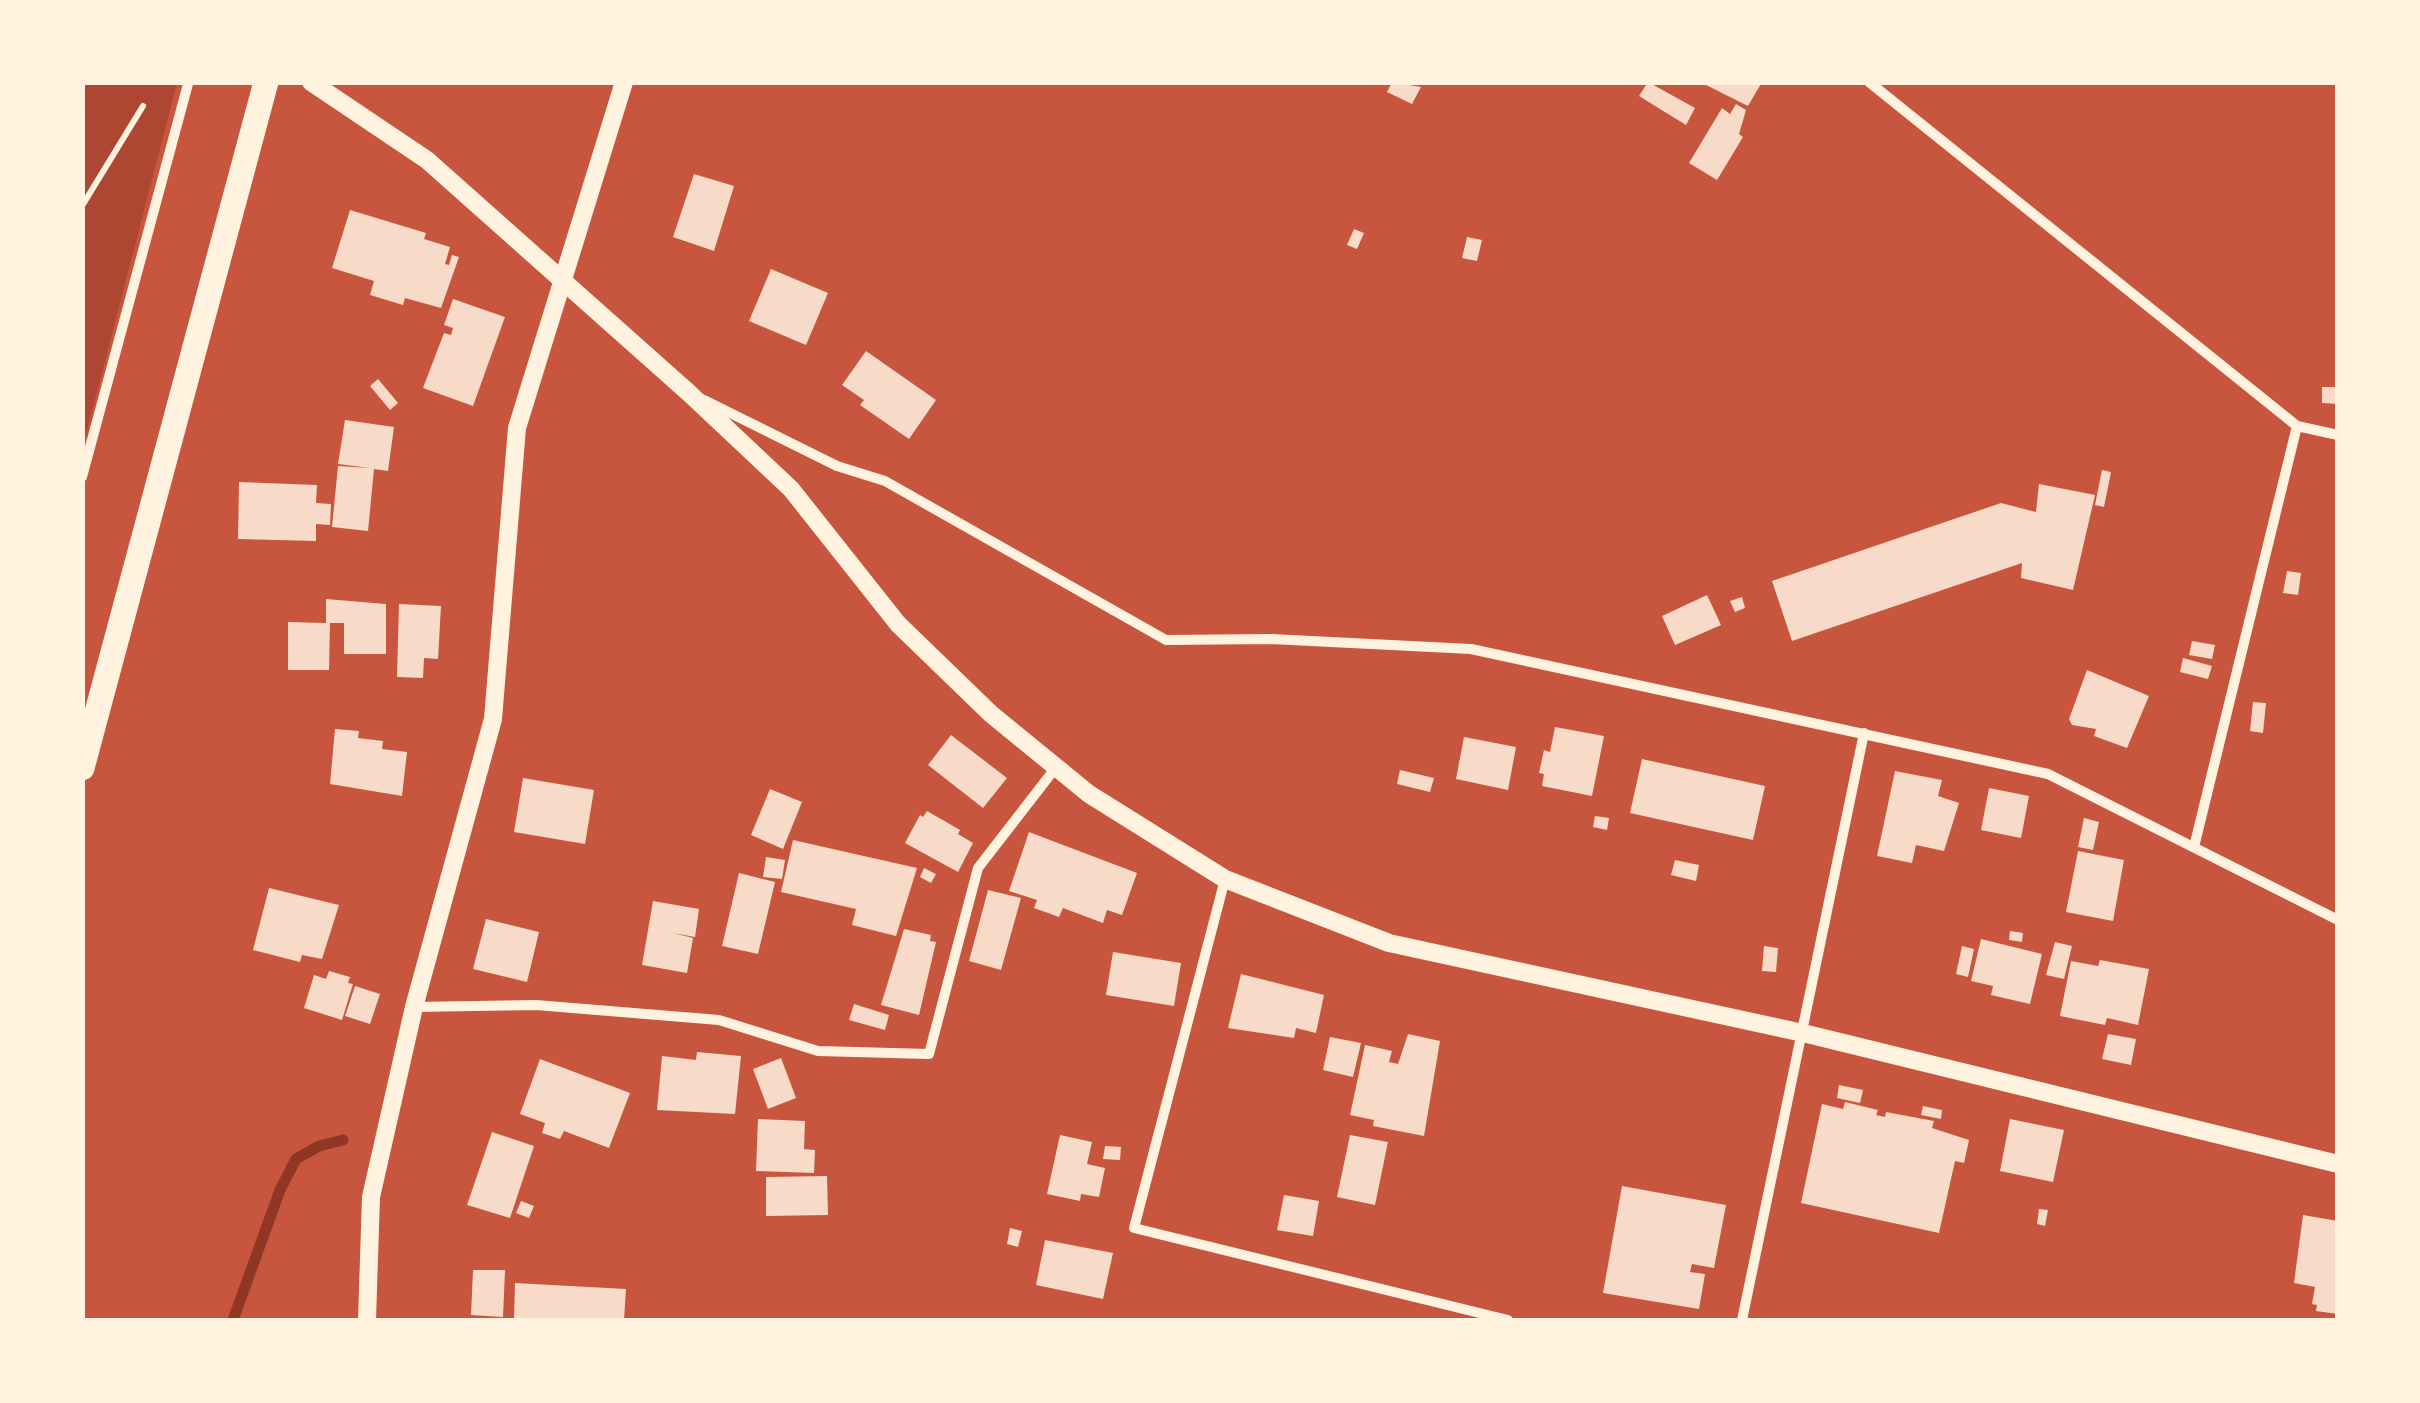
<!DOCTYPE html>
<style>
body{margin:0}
#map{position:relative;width:2420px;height:1403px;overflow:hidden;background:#c8553d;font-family:"Asap Condensed",sans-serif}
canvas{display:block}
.frame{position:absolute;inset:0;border:85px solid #fff3e0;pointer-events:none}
</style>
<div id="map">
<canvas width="2420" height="1403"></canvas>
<div class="frame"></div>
</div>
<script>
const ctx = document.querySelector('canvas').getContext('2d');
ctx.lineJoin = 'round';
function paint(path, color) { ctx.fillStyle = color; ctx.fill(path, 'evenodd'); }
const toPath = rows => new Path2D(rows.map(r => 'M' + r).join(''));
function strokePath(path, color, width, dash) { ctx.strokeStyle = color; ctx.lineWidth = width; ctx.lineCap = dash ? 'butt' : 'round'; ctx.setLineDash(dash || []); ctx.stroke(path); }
paint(toPath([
 [83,83,177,83,83,446]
]), '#ae4732');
strokePath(toPath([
 [233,1320,280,1190,296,1159,319,1146,343,1140]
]), '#8f3625', 11);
paint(toPath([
 [1392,82,1421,87,1412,104,1387,92],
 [1648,82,1695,108,1686,125,1639,96],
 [1700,82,1762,82,1748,106],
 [1736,104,1746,110,1739,134,1743,137,1717,180,1689,163,1722,108,1730,114],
 [694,174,734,186,714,251,673,237],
 [350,210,426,233,424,239,450,247,445,264,449,265,452,255,459,257,441,308,405,298,403,305,370,295,374,281,332,268],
 [1354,229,1364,233,1357,249,1347,245],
 [1467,237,1482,240,1477,261,1462,258],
 [771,269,828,293,806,345,749,321],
 [453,299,505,317,473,406,423,388,444,333,451,335,453,328,444,325],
 [866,351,936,400,909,439,860,405,864,400,842,385],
 [378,379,398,403,390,410,370,386],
 [2322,387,2338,387,2338,404,2322,403],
 [345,420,394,427,388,471,374,469,368,531,332,527,338,466,370,468,338,464],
 [2102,470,2111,472,2104,507,2095,505],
 [239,482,317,485,316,503,331,504,330,525,316,524,316,541,238,539],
 [2039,484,2095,495,2073,590,2021,578,2022,563,1792,641,1772,581,2001,503,2036,512],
 [2287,571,2301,573,2298,595,2283,593],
 [1707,595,1721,625,1675,645,1662,616],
 [1742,597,1745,608,1735,612,1730,601],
 [326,599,386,604,386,654,344,654,344,623,330,623,329,670,288,670,288,622,326,623],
 [399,604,441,606,438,659,424,658,423,678,397,677],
 [2192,641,2215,645,2212,659,2189,655],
 [2183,658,2212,666,2208,679,2180,672],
 [2087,670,2149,696,2127,748,2094,736,2096,729,2072,725,2069,719],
 [2253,702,2266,703,2263,733,2250,731],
 [1555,727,1604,736,1592,796,1542,786,1544,774,1539,773,1544,750,1550,752],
 [335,729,359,731,358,738,383,741,382,749,407,752,402,796,330,784],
 [951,735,1007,778,983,808,928,765],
 [1464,737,1516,747,1508,790,1456,779],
 [1642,759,1765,786,1753,840,1630,813],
 [1400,770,1434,778,1430,792,1397,784],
 [1895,771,1942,780,1938,796,1959,803,1944,851,1916,845,1912,863,1877,856],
 [523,778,594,790,585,844,514,832],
 [1989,788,2029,796,2021,838,1981,830],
 [770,789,802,802,783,849,751,835],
 [927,811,960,830,958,834,973,843,958,872,905,843,920,815,923,817],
 [1595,816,1609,818,1607,830,1593,827],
 [2084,818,2099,822,2093,850,2078,847],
 [1029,832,1137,873,1122,915,1107,910,1103,923,1063,908,1059,917,1034,908,1037,900,1009,891],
 [793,840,917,868,896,936,852,925,856,909,781,892],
 [2078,851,2124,860,2113,921,2066,912],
 [766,857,785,860,782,879,763,877],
 [1675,860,1699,865,1696,881,1671,875],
 [924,868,936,874,931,883,920,877],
 [739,873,775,882,758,954,722,946],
 [269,888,339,905,322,959,302,955,300,962,253,950],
 [988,890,1021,898,1001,970,969,961],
 [653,901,699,909,695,937,673,933,693,938,687,973,642,965],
 [486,919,539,932,527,982,473,969],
 [904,929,931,935,930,941,936,942,919,1015,881,1005],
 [2010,931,2023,933,2022,942,2009,940],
 [1981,939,2042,954,2030,1004,1991,995,1993,986,1971,981],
 [2055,942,2072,946,2064,979,2046,975],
 [1764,946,1778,948,1776,972,1762,971],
 [1962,946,1974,949,1968,977,1956,974],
 [1113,952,1181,963,1174,1006,1106,995],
 [2100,960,2149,969,2138,1025,2107,1018,2105,1025,2060,1016,2071,961,2098,966],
 [329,971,350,977,348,983,353,984,342,1020,304,1008,314,975,326,979],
 [1241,974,1324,995,1316,1033,1296,1028,1294,1038,1228,1028],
 [355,986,380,994,370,1024,345,1016],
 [854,1004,889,1015,885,1030,849,1020],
 [1408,1034,1440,1041,1424,1136,1373,1126,1374,1120,1350,1115,1365,1045,1392,1051,1389,1062,1398,1064],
 [2108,1034,2136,1039,2131,1065,2102,1059],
 [1330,1037,1361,1043,1353,1077,1323,1070],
 [697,1052,741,1056,735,1114,657,1110,662,1056,696,1060],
 [781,1058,796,1098,768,1109,753,1069],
 [540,1059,630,1093,609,1148,564,1131,560,1139,542,1133,545,1123,520,1114],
 [1839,1085,1863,1090,1860,1103,1837,1098],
 [1845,1102,1878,1110,1876,1115,1885,1117,1886,1112,1934,1121,1932,1128,1969,1140,1964,1163,1955,1161,1939,1233,1801,1203,1822,1104,1843,1109],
 [1923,1106,1942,1110,1941,1119,1921,1115],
 [758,1119,805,1121,804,1149,815,1150,814,1173,756,1171],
 [2010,1119,2064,1130,2053,1182,2000,1171],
 [492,1132,534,1146,510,1218,467,1205],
 [1060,1135,1092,1142,1087,1164,1105,1168,1099,1197,1081,1194,1080,1201,1047,1194],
 [1350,1135,1388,1142,1375,1205,1337,1197],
 [1105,1146,1121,1147,1120,1160,1103,1159],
 [827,1176,828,1215,766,1216,766,1177],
 [1622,1186,1726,1205,1714,1268,1692,1264,1690,1272,1705,1274,1699,1309,1603,1293],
 [1284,1195,1319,1201,1313,1236,1277,1230],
 [521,1201,534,1206,529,1218,516,1213],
 [2039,1209,2048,1210,2045,1226,2037,1224],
 [2303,1215,2338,1221,2338,1314,2316,1311,2317,1305,2312,1304,2315,1287,2294,1283],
 [1010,1228,1022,1231,1018,1247,1007,1244],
 [1045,1240,1113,1253,1103,1299,1036,1285],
 [473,1270,505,1270,503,1317,471,1315],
 [515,1283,626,1289,624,1320,514,1320]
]), '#f7dbc8');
strokePath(toPath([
 [82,206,143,106]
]), '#fff3e0', 6);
strokePath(toPath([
 [1869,82,2297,426,2338,435],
 [704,400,837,466,885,481,1166,640,1271,639,1471,649,2048,774,2338,920],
 [82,477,188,84],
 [2194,847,2297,426],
 [1225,879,1134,1228,1508,1320],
 [414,1007,536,1005,719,1020,818,1051,929,1054,978,868,1057,766],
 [1742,1320,1864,733]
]), '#fff3e0', 10);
strokePath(toPath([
 [311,82,427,160,689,393,791,489,898,624,991,714,1089,794,1225,879,1389,943,1803,1033,2338,1164],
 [367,1320,371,1197,414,1007,493,719,517,428,624,82]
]), '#fff3e0', 18);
strokePath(toPath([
 [82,768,266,82]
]), '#fff3e0', 25);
</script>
